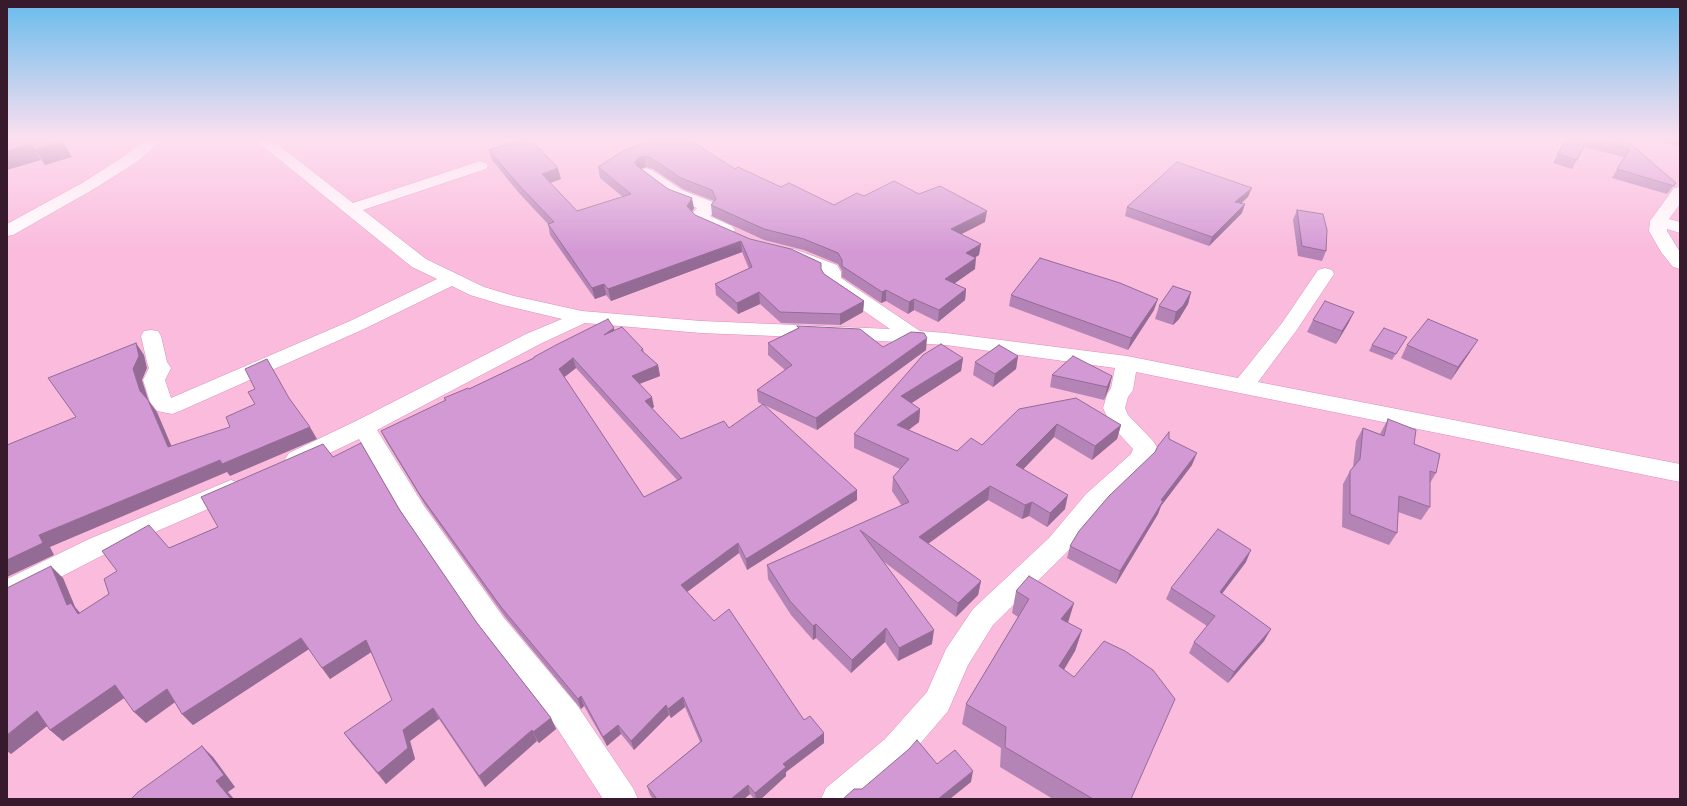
<!DOCTYPE html>
<style>
body{margin:0}
#map{position:relative;width:1687px;height:806px;overflow:hidden;background:#fabbdd;font-family:Commissioner,sans-serif}
canvas{display:block}
.frame{position:absolute;inset:0;border:8px solid #371a2b;pointer-events:none}
</style>
<div id="map">
<canvas width="1687" height="806"></canvas>
<div class="frame"></div>
</div>
<script>
const ctx = document.querySelector('canvas').getContext('2d');
ctx.lineJoin = 'round';
const toPath = rows => new Path2D(rows.map(r => 'M' + r).join(''));
function strokePath(path, color, width, dash) { ctx.strokeStyle = color; ctx.lineWidth = width; ctx.lineCap = dash ? 'butt' : 'round'; ctx.setLineDash(dash || []); ctx.stroke(path); }
function paint(path, color) { ctx.fillStyle = color; ctx.fill(path, 'evenodd'); }
const street = toPath([
 [146,139,163,139,138,161,94,189,13,235,7,236,7,224,82,183,126,155,146,139],
 [254,139,271,139,353,203,474,163,480,161,486,163,488,166,486,169,363,210,426,259,484,287,514,296,582,311,701,321,890,329,825,284,823,280,823,273,788,258,785,254,788,250,794,249,837,265,841,272,841,278,920,331,946,333,1127,356,1238,378,1282,323,1318,270,1325,268,1332,270,1334,274,1296,331,1258,382,1680,464,1680,482,1136,372,1133,390,1128,397,1125,408,1128,415,1153,441,1157,447,1150,464,1104,508,1067,552,993,625,968,665,948,711,907,759,861,799,821,799,826,788,885,739,927,692,946,649,973,609,1049,538,1086,494,1131,454,1133,449,1111,425,1103,408,1107,395,1111,388,1115,368,946,345,849,339,701,333,585,323,540,344,377,430,424,506,504,618,577,705,633,788,638,799,603,799,555,725,484,634,406,520,359,439,305,465,297,468,289,465,285,459,289,453,356,421,526,334,562,319,503,305,470,295,452,286,364,329,180,411,172,414,157,411,150,402,143,380,149,368,147,362,141,336,144,331,151,330,158,331,161,336,167,362,171,368,165,380,171,398,350,321,437,279,412,267,254,139],
 [646,168,652,170,682,190,713,202,715,206,716,210,710,216,732,226,735,230,732,234,726,235,720,234,693,221,690,217,691,214,697,208,670,198,640,176,638,173,640,170,646,168],
 [1680,187,1680,204,1669,219,1680,222,1680,233,1667,229,1667,231,1680,252,1680,269,1673,267,1661,252,1649,231,1650,221,1653,217,1674,188,1680,187],
 [231,480,240,483,243,489,240,495,107,553,16,600,7,603,7,579,89,539,231,480]
]);
strokePath(street, '#db8fb9', 1);
paint(street, '#fff');
paint(toPath([
 [1565,139,1625,139,1676,183,1667,194,1612,178,1624,157,1584,147,1572,169,1553,163],
 [1655,139,1680,139,1680,147],
 [489,150,561,179,550,183,577,211,623,197,600,178,598,167,623,151,735,169,781,187,834,205,864,196,919,194,985,222,961,234,979,255,975,257,975,269,954,283,966,289,965,300,938,322,914,310,908,314,886,301,881,303,842,277,842,271,838,264,804,250,764,240,712,216,711,205,714,201,683,189,653,169,646,167,640,168,694,208,692,211,695,215,750,239,821,269,824,274,864,301,863,312,840,325,781,323,760,304,738,314,716,295,715,284,749,269,742,252,611,301,606,295,595,299,550,235,548,224,519,193,492,160],
 [1248,197,1241,203,1242,213,1209,246,1125,216,1127,207],
 [1297,210,1326,251,1322,261,1298,256,1293,220],
 [1191,292,1188,304,1179,319,1173,325,1155,319,1159,306],
 [1011,295,1154,310,1128,350,1009,306],
 [1354,312,1348,324,1336,344,1307,332,1313,320],
 [797,326,883,347,926,350,817,430,764,405,857,500,747,570,739,553,687,592,804,720,824,733,824,743,786,772,786,776,761,799,754,799,750,794,744,799,653,799,650,795,647,786,700,742,685,707,671,718,669,715,634,750,621,734,607,746,584,706,581,709,505,617,425,505,386,441,381,431,445,401,444,398,469,389,534,358,534,357,614,328,614,330,643,349,644,353,658,365,660,376,639,384,654,407,652,408,681,439,729,428,763,405,758,402,757,390,785,370,768,355,768,343,798,328],
 [576,368,677,480,644,497,564,377],
 [1403,343,1392,360,1369,351,1372,345],
 [1407,345,1470,352,1451,380,1401,358],
 [1018,356,1016,369,993,387,973,375,975,362],
 [963,358,961,371,911,403,920,409,919,422,909,430,957,451,982,445,1019,409,1121,425,1117,439,1092,460,1054,437,1023,469,1065,509,1047,527,1029,516,1022,519,988,500,928,544,981,581,978,595,956,617,883,561,932,644,898,661,885,642,851,673,816,638,813,640,791,615,768,579,767,565,902,506,892,491,893,477,900,469,854,448,854,434],
 [1052,375,1112,376,1109,388,1104,400,1050,387],
 [1388,419,1414,444,1436,473,1430,483,1430,507,1421,520,1398,512,1397,533,1389,545,1342,527,1343,484,1350,471,1353,467,1356,441,1363,428,1380,434,1381,432],
 [1169,439,1192,465,1161,506,1158,514,1116,584,1067,558,1070,546,1155,452],
 [333,457,399,509,477,623,551,718,556,729,539,743,537,741,485,787,439,719,410,741,415,759,386,784,352,744,344,733,392,700,371,652,330,679,309,649,193,725,182,714,175,702,146,723,124,698,63,741,50,730,47,726,11,754,63,578,75,607,80,613,109,594,169,548,218,527],
 [1246,562,1222,594,1271,629,1264,641,1228,683,1189,653,1194,642,1207,626,1166,599,1171,588],
 [1016,591,1074,603,1068,623,1082,630,1075,651,1064,670,1131,799,1053,799,1000,767,1001,748,962,724,966,704,1018,617,1012,613]
]), '#b584b7');
paint(toPath([
 [62,141,72,157,45,165,35,150],
 [31,144,41,160,7,170,7,151],
 [644,156,646,167,640,169,637,172,635,162,638,158],
 [558,168,561,179,544,185,542,174],
 [1252,188,1248,197,1232,212,1235,202],
 [692,198,694,208,689,217,687,206],
 [1245,204,1242,213,1209,246,1212,237],
 [987,211,985,222,950,240,951,229],
 [741,241,742,252,611,301,608,289],
 [981,244,979,255,965,264,966,253],
 [976,258,975,269,944,291,945,279],
 [604,284,606,295,595,299,592,288],
 [966,289,965,300,938,322,939,310],
 [886,290,886,301,881,303,882,292],
 [759,292,760,304,738,314,737,303],
 [1191,292,1188,304,1179,319,1173,325,1176,312],
 [914,299,914,310,908,314,909,302],
 [1158,299,1154,310,1128,350,1131,338],
 [864,301,863,312,840,325,840,314],
 [1354,312,1348,324,1336,344,1342,331],
 [614,328,616,338,604,335],
 [927,338,926,350,817,430,816,418],
 [1478,340,1470,352,1451,380,1458,367],
 [136,343,144,355,147,368,142,380,149,402,140,391,133,369],
 [1018,356,1016,369,993,387,995,374],
 [573,358,576,368,562,379,559,369],
 [963,358,961,371,901,410,901,396],
 [658,365,660,376,634,386,632,376],
 [1112,376,1109,388,1104,400,1107,387],
 [652,397,654,407,647,411,645,401],
 [148,400,157,412,177,459,168,447],
 [920,409,919,422,897,438,897,425],
 [1057,424,1054,437,1014,479,1016,465],
 [1121,425,1117,439,1092,460,1095,446],
 [310,427,317,439,230,476,227,472,50,547,54,555,7,577,7,560,39,535,220,460],
 [1197,453,1192,465,1161,506,1158,514,1116,584,1120,571,1161,500],
 [990,486,988,500,918,551,919,537],
 [857,490,857,500,747,570,746,559],
 [1068,495,1065,509,1047,527,1050,513],
 [1032,502,1029,516,1022,519,1025,505],
 [738,543,739,553,683,595,681,585],
 [1251,550,1246,562,1214,604,1220,592],
 [51,566,63,578,75,607,82,615,89,626,67,605],
 [981,581,978,595,956,617,958,603],
 [1074,603,1067,625,1061,619],
 [816,624,816,638,813,640,813,626],
 [886,628,885,642,851,673,852,660],
 [1271,629,1264,641,1228,683,1234,672],
 [934,630,932,644,898,661,899,648],
 [1082,630,1075,651,1053,687,1059,666],
 [301,638,309,649,193,725,182,714],
 [366,640,373,651,330,679,322,668],
 [115,685,127,696,63,741,50,730],
 [167,689,178,700,146,723,134,712],
 [581,696,584,706,581,709,578,699],
 [683,697,685,707,671,718,668,709],
 [666,705,669,715,634,750,631,741],
 [433,708,439,719,410,741,415,759,386,784,378,773,403,730],
 [37,711,51,723,11,754,7,751,7,735],
 [551,718,556,729,539,743,533,732],
 [618,725,621,734,607,746,603,737],
 [532,730,537,741,485,787,479,776],
 [824,733,824,743,786,772,786,776,761,799,756,799,755,793,783,764],
 [202,746,213,757,235,787,228,792,234,799,231,799,216,781],
 [973,771,971,782,950,799,938,799],
 [748,785,750,794,744,799,731,799]
]), '#946b95');
const building = toPath([
 [7,139,61,139,62,141,35,150,31,144,7,151,7,139],
 [526,139,530,139,558,168,542,174,577,211,631,194,598,167,623,151,653,139,688,139,735,169,738,167,781,187,789,183,834,205,857,193,864,196,894,181,919,194,940,186,987,211,951,229,981,244,966,253,976,258,945,279,966,289,939,310,914,299,909,302,886,290,882,292,842,266,842,260,838,253,804,239,764,229,711,205,716,199,712,190,681,178,651,158,644,156,638,158,635,162,637,166,668,189,692,198,687,206,695,215,750,239,791,249,821,263,821,269,824,274,864,301,840,314,780,312,759,292,737,303,715,284,752,267,741,241,608,289,604,284,592,288,548,224,554,222,516,182,489,150,526,139],
 [1566,139,1588,139,1577,160,1558,154,1566,139],
 [1593,139,1625,139,1676,183,1674,186,1617,169,1630,149,1593,139],
 [1177,162,1252,188,1235,202,1245,204,1212,237,1127,207,1177,162],
 [1297,210,1323,214,1327,230,1326,251,1302,246,1297,210],
 [1040,258,1120,283,1158,299,1131,338,1011,295,1040,258],
 [1173,286,1191,292,1183,306,1176,312,1159,306,1173,286],
 [1325,301,1354,312,1342,331,1313,320,1325,301],
 [608,319,614,328,604,335,622,327,643,349,641,350,658,365,632,376,652,397,645,401,681,439,724,421,729,428,763,404,857,490,746,559,738,543,681,585,714,621,729,609,804,720,810,716,824,733,783,764,786,767,755,793,748,785,731,799,657,799,647,786,702,741,683,697,668,709,666,705,631,741,618,725,603,737,581,696,578,699,501,607,420,495,381,431,446,400,444,398,468,388,469,389,534,358,534,357,556,345,608,319],
 [573,358,682,478,644,497,559,369,573,358],
 [1428,319,1478,340,1458,367,1407,345,1428,319],
 [797,326,860,329,883,347,911,332,924,333,927,338,816,418,757,390,792,365,768,343,799,328,797,326],
 [1384,328,1407,337,1396,354,1372,345,1384,328],
 [136,343,139,356,133,369,140,391,148,400,168,447,230,427,226,417,255,404,248,392,255,389,245,369,267,359,289,398,310,427,222,464,220,460,39,535,43,543,7,560,7,445,76,417,48,378,136,343],
 [941,344,963,358,901,396,920,409,897,425,957,451,971,438,982,445,1019,409,1076,398,1121,425,1095,446,1057,424,1016,465,1068,495,1050,513,1032,502,1025,505,990,486,919,537,981,581,958,603,860,530,934,630,899,648,886,628,852,660,816,624,813,626,790,601,767,565,909,502,893,477,909,459,854,434,923,355,941,344],
 [999,345,1018,356,995,374,975,362,999,345],
 [1073,356,1112,376,1107,387,1052,375,1073,356],
 [1388,419,1416,430,1414,444,1440,454,1436,473,1430,471,1430,507,1399,496,1397,533,1350,514,1350,471,1360,459,1363,428,1384,436,1388,419],
 [1169,432,1169,439,1197,453,1161,500,1163,501,1120,571,1070,546,1079,531,1109,496,1155,452,1158,446,1169,432],
 [361,443,399,509,477,623,551,718,533,732,532,730,479,776,433,708,403,730,408,748,378,773,344,733,392,700,366,640,322,668,301,638,182,714,167,689,134,712,115,685,50,730,37,711,7,735,7,588,51,566,67,605,71,603,78,614,109,594,104,579,117,571,102,551,149,525,169,548,218,527,201,497,323,444,333,457,361,443],
 [1218,529,1251,550,1220,592,1271,629,1234,672,1194,642,1215,616,1171,588,1218,529],
 [1029,576,1074,603,1061,619,1082,630,1059,666,1074,677,1104,641,1125,651,1153,670,1175,699,1131,799,1093,799,1005,747,1006,727,966,704,1029,599,1016,591,1029,576],
 [917,740,937,764,955,750,973,771,938,799,843,799,854,789,862,789,909,749,917,740],
 [202,746,224,775,216,781,231,799,131,799,138,792,202,746]
]);
paint(building, '#d399d5');
strokePath(building, '#946b95', 1);
const sky = ctx.createLinearGradient(0, 0, 0, 252);
sky.addColorStop(0, '#67bced');
sky.addColorStop(0.55, '#fde0f0');
sky.addColorStop(1, '#fde0f000');
ctx.fillStyle = sky;
ctx.fillRect(0, 0, 1687, 252);
</script>
